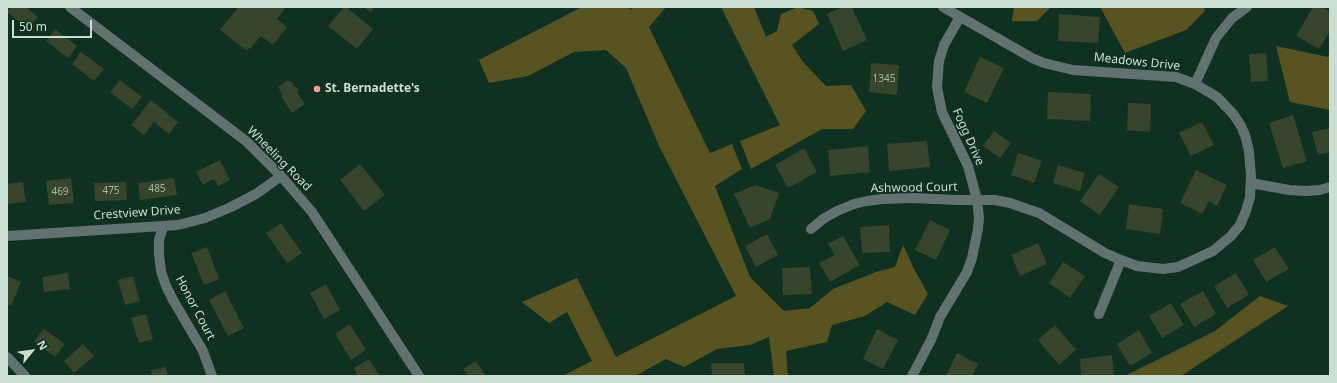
<!DOCTYPE html>
<style>
body{margin:0}
#map{position:relative;width:1337px;height:383px;overflow:hidden;background:#103021;font-family:"Noto Sans",sans-serif}
canvas{display:block}
.frame{position:absolute;inset:0;border:8px solid #ccded4;pointer-events:none}
.north{position:absolute;left:12px;top:331px;width:40px;height:40px;-webkit-text-stroke:3px #103021;paint-order:stroke;rotate:61deg;font-size:11px;font-weight:700;line-height:16px;text-align:center;color:#ccded4}
.north::after{content:'';display:block;margin:auto;width:14px;height:18px;background:#ccded4;clip-path:polygon(50% 0,100% 100%,50% 72%,0 100%)}
.scale{position:absolute;left:12px;top:20px;width:80px;height:18px;box-sizing:border-box;border:2px solid #ccded4;border-top:0;padding-left:5px;font-size:12px;line-height:14px;white-space:nowrap;color:#ccded4;-webkit-text-stroke:3px #103021;paint-order:stroke}
</style>
<div id="map">
<canvas width="1337" height="383"></canvas>
<div class="frame"></div>
<div class="north">N</div>
<div class="scale">50 m</div>
</div>
<script>
const ctx = document.querySelector('canvas').getContext('2d');
ctx.lineJoin = 'round';
function paint(path, color) { ctx.fillStyle = color; ctx.fill(path, 'evenodd'); }
const toPath = rows => new Path2D(rows.map(r => 'M' + r).join(''));
function strokePath(path, color, width, dash) { ctx.strokeStyle = color; ctx.lineWidth = width; ctx.lineCap = dash ? 'butt' : 'round'; ctx.setLineDash(dash || []); ctx.stroke(path); }
function label(font, color, halo, rows, align = 'center') {
  ctx.font = font + ' "Noto Sans",sans-serif'; ctx.lineWidth = 3; ctx.setLineDash([]); ctx.textBaseline = 'middle'; ctx.strokeStyle = halo; ctx.fillStyle = color; for (const [text, x, y, turn = 0] of rows) {
    ctx.save(); ctx.translate(x, y); ctx.rotate((+turn || 0) * Math.PI / 180); ctx.textAlign = isNaN(turn) ? turn : align; if (halo) ctx.strokeText(text, 0, 0); ctx.fillText(text, 0, 0); ctx.restore();
  }
}
paint(toPath([
 [582,7,629,7,630,10,633,7,666,7,649,27,710,153,732,144,742,169,715,186,750,277,784,311,810,308,833,289,876,272,895,267,903,245,914,269,928,294,915,315,887,302,865,316,832,325,827,342,786,351,788,376,774,376,769,337,750,345,717,349,684,367,666,359,635,376,562,376,592,361,567,312,549,323,522,302,577,278,616,357,736,296,660,148,626,68,606,50,574,52,528,76,489,83,479,60],
 [721,7,754,7,766,37,777,31,781,14,798,7,813,11,819,24,792,45,803,62,826,86,851,85,866,111,853,129,822,129,751,169,740,141,780,125],
 [1014,7,1051,7,1037,21,1012,21],
 [1100,7,1204,7,1205,11,1186,30,1125,53],
 [1276,46,1328,57,1330,51,1330,110,1290,102],
 [1260,296,1288,306,1181,376,1125,376,1215,331]
]), '#585422');
paint(toPath([
 [10,7,26,7,38,17,29,29,7,12],
 [238,7,286,7,277,19,287,27,273,45,261,36,250,49,249,48,247,51,220,30],
 [344,7,346,7,373,29,357,49,328,26],
 [364,7,375,7,370,12],
 [842,7,852,7,867,40,843,51,827,14],
 [1313,7,1322,7,1330,12,1330,31,1319,49,1296,36],
 [1059,14,1100,17,1098,43,1058,41],
 [55,29,77,46,68,58,46,41],
 [81,52,104,69,94,81,72,64],
 [1266,53,1268,81,1251,82,1249,54],
 [980,57,1004,68,987,103,964,92],
 [871,63,899,65,897,95,869,92],
 [120,80,142,97,132,109,110,92],
 [288,80,290,82,292,82,294,85,292,86,293,87,295,86,299,90,297,92,305,104,292,113,281,96,283,95,278,87],
 [1048,92,1091,94,1090,121,1047,119],
 [151,100,178,122,169,134,154,122,144,135,131,125],
 [1128,103,1151,104,1150,132,1127,130],
 [1293,115,1307,161,1283,168,1269,123],
 [1202,122,1214,145,1191,156,1179,133],
 [1330,128,1330,152,1318,155,1312,132],
 [994,131,1011,143,1000,158,983,146],
 [927,141,930,167,889,171,887,144],
 [868,146,870,172,830,176,828,150],
 [804,148,817,172,788,188,775,165],
 [1018,153,1042,161,1034,183,1011,175],
 [220,160,230,180,218,186,214,179,203,185,196,172],
 [360,164,385,195,364,211,340,180],
 [1058,165,1085,173,1080,191,1053,183],
 [1196,170,1227,185,1217,206,1209,201,1202,214,1180,203],
 [1099,174,1119,187,1100,215,1080,201],
 [71,178,74,203,49,205,46,181],
 [174,178,177,195,140,200,138,183],
 [23,182,26,202,7,204,7,184],
 [126,182,127,200,95,201,94,183],
 [755,185,779,193,770,219,750,228,734,194],
 [1129,204,1163,209,1160,234,1126,229],
 [930,220,950,230,936,260,915,250],
 [281,223,302,253,287,263,266,233],
 [889,225,890,252,862,253,860,227],
 [767,234,778,255,756,267,745,246],
 [843,236,860,265,830,282,819,263,835,255,828,244],
 [1038,243,1047,264,1020,276,1011,255],
 [207,247,219,279,204,285,191,253],
 [1275,247,1289,269,1266,282,1253,260],
 [1063,262,1085,276,1070,298,1049,283],
 [810,267,812,294,783,295,782,268],
 [68,273,70,289,44,292,42,277],
 [1236,273,1249,295,1227,308,1214,286],
 [7,276,21,282,11,306,7,304],
 [133,276,140,301,125,305,118,280],
 [326,284,340,310,324,319,310,293],
 [225,291,244,328,228,336,209,300],
 [1203,291,1216,314,1194,327,1180,304],
 [1171,303,1184,325,1162,338,1149,316],
 [146,314,153,339,139,343,131,318],
 [350,324,366,350,351,360,335,334],
 [1055,325,1076,350,1059,365,1038,340],
 [44,329,65,344,55,357,34,341],
 [877,329,898,340,883,369,863,359],
 [1139,330,1152,353,1130,366,1117,344],
 [83,344,94,356,74,373,64,361],
 [957,353,978,364,972,376,946,376],
 [1112,355,1114,376,1081,376,1080,359],
 [369,359,380,376,358,376,354,368],
 [476,361,486,376,468,376,463,369],
 [711,363,744,363,745,376,712,376],
 [166,367,168,376,152,376,151,370]
]), '#36452b');
strokePath(toPath([
 [70,7,246,141,281,176,312,212,419,376],
 [1195,84,1216,38,1232,18,1247,7],
 [1251,183,1289,190,1307,191,1320,190,1330,187],
 [163,227,159,240,159,255,161,271,166,286,173,300,203,351,212,376],
 [811,229,823,219,837,211,854,204,867,201,882,199,912,198,957,200,995,200,1010,203,1039,213,1105,253,1121,260,1137,266,1163,269,1178,267,1213,251,1231,236,1240,225,1246,211,1250,197,1251,176,1249,151,1245,135,1241,126,1234,115,1217,97,1195,84,1176,77,1073,70,1044,63,1032,58,943,7],
 [7,236,178,225,205,218,231,207,256,194,281,176],
 [1099,314,1121,260],
 [7,357,25,376],
 [912,376,931,340,940,317,967,272,972,258,978,229,979,217,977,200,968,166,942,112,937,87,939,61,944,45,960,17]
]), '#617271', 10);
for (const [x, y, r, color] of [
 [317,89,4,"#f59b9b"]
]) { const dot = new Path2D(); dot.arc(x, y, r, 0, 2 * Math.PI); ctx.fillStyle = color; ctx.fill(dot); strokePath(dot, '#103021', 1.5); }
label('10px', '#a6b8aa', null, [
 ["1345",884,79],
 ["485",157,189],
 ["475",111,191],
 ["469",60,192]
]);
label('12px', '#ccded4', '#103021', [
 ["Meadows Drive",1137,62,6],
 ["Fogg Drive",968,137,66],
 ["Wheeling Road",279,159,45],
 ["Ashwood Court",914,188,-1],
 ["Crestview Drive",137,213,-4],
 ["Honor Court",195,308,62]
]);
label('bold 12px', '#ccded4', '#103021', [
 ["St. Bernadette's",325,89]
], 'left');
</script>
